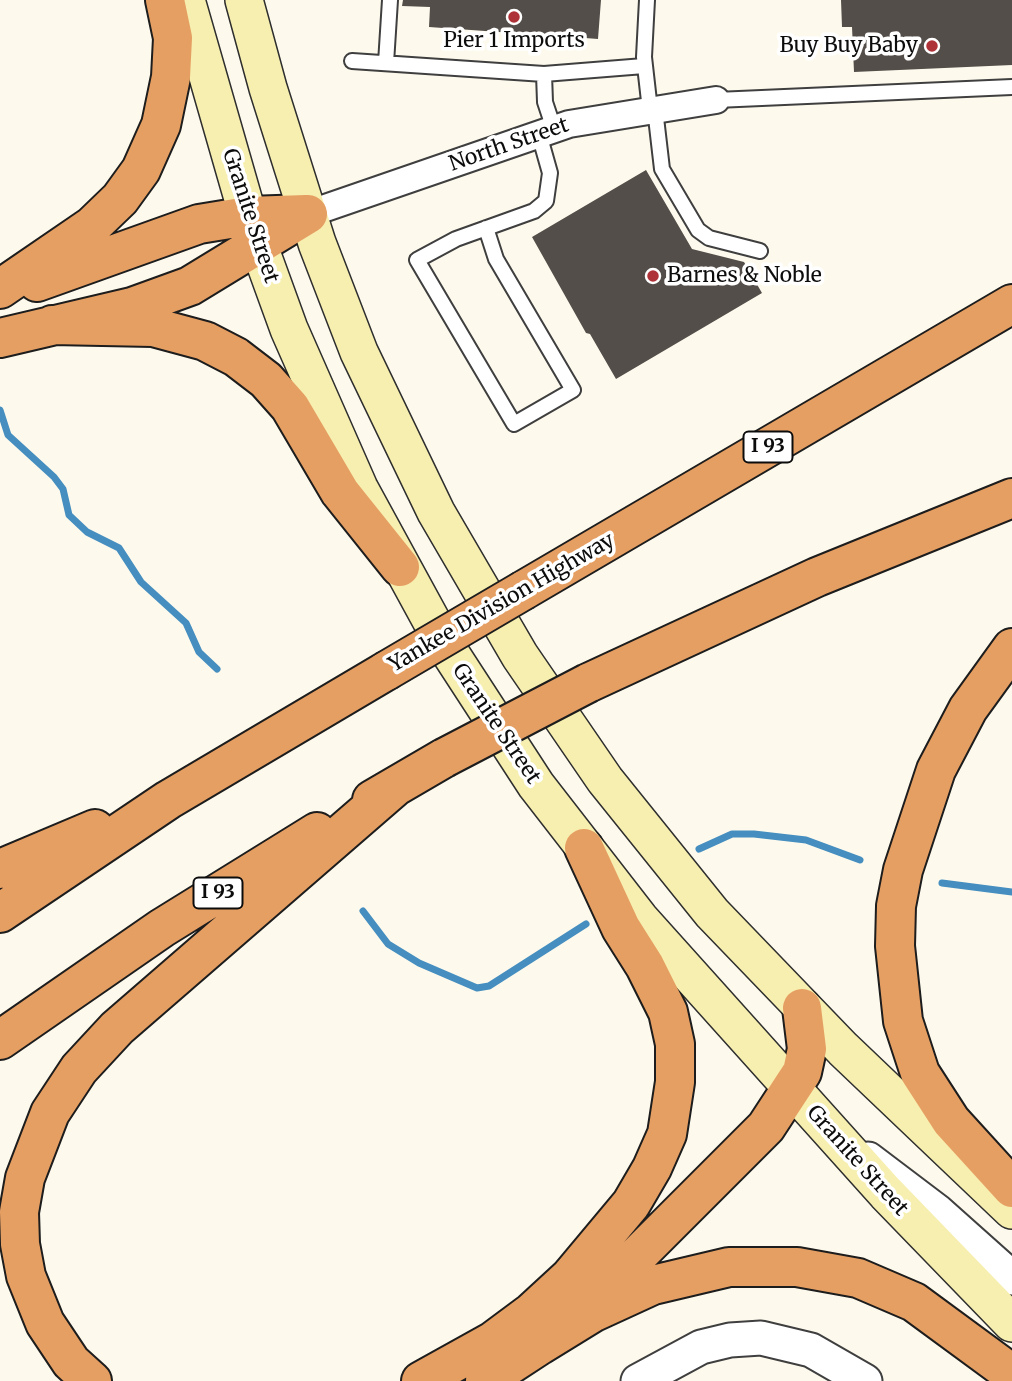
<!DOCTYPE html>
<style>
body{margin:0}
canvas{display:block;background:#fdfaed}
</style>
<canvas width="1012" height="1381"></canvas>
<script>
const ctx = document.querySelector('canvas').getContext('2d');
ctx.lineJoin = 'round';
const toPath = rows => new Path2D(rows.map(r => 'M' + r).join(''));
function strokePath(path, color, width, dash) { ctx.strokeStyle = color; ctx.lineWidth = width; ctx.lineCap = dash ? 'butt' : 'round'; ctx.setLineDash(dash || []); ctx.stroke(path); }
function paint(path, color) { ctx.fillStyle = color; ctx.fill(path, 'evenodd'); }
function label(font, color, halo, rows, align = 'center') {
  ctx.font = font + ' Merriweather,serif'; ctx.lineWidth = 7; ctx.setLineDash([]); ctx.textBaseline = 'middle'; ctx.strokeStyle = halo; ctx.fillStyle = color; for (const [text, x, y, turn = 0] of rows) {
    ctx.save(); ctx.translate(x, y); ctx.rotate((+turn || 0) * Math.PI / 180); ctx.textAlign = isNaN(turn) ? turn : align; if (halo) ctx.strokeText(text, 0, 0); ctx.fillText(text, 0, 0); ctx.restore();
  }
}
strokePath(toPath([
 [0,410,8,435,54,477,63,489,69,515,87,532,119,548,141,582,186,623,199,652,217,669],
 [699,849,732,834,754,834,806,840,860,860],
 [942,883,1012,892],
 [363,911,388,944,419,963,477,988,489,986,586,924]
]), '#458ebf', 7);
paint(toPath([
 [403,0,601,0,598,39,546,35,546,41,512,39,513,33,429,27,430,7,402,6],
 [841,0,1012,0,1012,65,854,72,852,27,842,27],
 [646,170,692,249,744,262,762,293,616,379,590,334,586,333,532,237]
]), '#544e4a');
const service = toPath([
 [647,0,644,57,650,110],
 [352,61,544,74,644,66],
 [386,63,390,0],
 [544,74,545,102,554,129],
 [716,100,1012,87],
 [655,109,662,169,698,230,709,238,760,251],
 [486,228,496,259,573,390,514,424,417,260,456,239,534,211,546,201,550,173,539,134]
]);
const minor = toPath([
 [308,214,569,124,716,100]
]);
const tertiary = toPath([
 [868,1159,938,1212,1012,1278],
 [638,1381,701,1347,730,1340,761,1338,811,1350,865,1381]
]);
const secondary = toPath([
 [186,0,248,216,289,329,359,488,443,642,536,785,640,919,886,1193,1012,1323],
 [244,0,268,88,317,243,359,352,436,512,520,656,605,780,712,913,843,1049,1012,1210]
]);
const motorway = toPath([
 [37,282,199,224,248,216,306,214],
 [0,289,92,226,120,199,141,170,161,125,171,77,173,38,165,0],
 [52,325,153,327,205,341,236,357,266,380,290,407,340,492,400,567],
 [0,338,132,307,190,286,308,214],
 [524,590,1012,304],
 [1012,648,968,709,936,770,903,870,896,906,895,946,903,1021,920,1073,951,1121,1012,1188],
 [588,683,817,577,1012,498],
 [372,800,444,758],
 [0,869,95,829],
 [0,913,168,800,386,671],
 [0,1040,162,928,317,832],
 [540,1345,592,1313,653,1285,729,1267,797,1267,858,1278,914,1302,1012,1374],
 [92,1381,71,1362,45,1323,26,1276,20,1244,19,1212,25,1178,50,1113,79,1069,117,1028,395,787],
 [421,1381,493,1341,532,1312,570,1277,631,1204,652,1168,667,1134,675,1082,675,1044,668,1012,645,966,621,928,584,848],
 [485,1381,540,1345,582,1311,766,1127,802,1072,807,1049,802,1008]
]);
strokePath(service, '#3f3f3f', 18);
strokePath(minor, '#3f3f3f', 30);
strokePath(tertiary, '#3f3f3f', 37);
strokePath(secondary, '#2e2e2e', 40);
strokePath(motorway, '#1d1d1d', 42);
strokePath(service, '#fff', 14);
strokePath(minor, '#fff', 26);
strokePath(tertiary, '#fff', 33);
strokePath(secondary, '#f7efaf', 37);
strokePath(motorway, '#e69f63', 38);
const motorwayBridge = toPath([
 [386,671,524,590],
 [444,758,588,683]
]);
strokePath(motorwayBridge, '#1d1d1d', 42, []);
strokePath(motorwayBridge, '#e69f63', 38);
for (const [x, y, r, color] of [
 [514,17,7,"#ae3338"],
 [932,46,7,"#ae3338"],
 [653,276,7,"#ae3338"]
]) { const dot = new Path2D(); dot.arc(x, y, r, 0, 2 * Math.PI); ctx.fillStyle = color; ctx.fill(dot); strokePath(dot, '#fff', 2.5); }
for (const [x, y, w] of [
 [768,447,49],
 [218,893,49]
]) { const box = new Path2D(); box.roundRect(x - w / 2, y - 15.5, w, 31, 5); ctx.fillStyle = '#fff'; ctx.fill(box); strokePath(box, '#0c0c0c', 2); }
label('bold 19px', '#0c0c0c', null, [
 ["I 93",768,447],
 ["I 93",218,893]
]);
label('21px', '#0c0c0c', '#fff', [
 ["Pier 1 Imports",514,41],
 ["Buy Buy Baby",918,46,"right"],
 ["Barnes & Noble",667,276,"left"]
]);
label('21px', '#0c0c0c', '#fff', [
 ["North Street",509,145,-19],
 ["Granite Street",250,216,72],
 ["Yankee Division Highway",502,603,-30],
 ["Granite Street",496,724,56],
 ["Granite Street",857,1161,48]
]);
</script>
